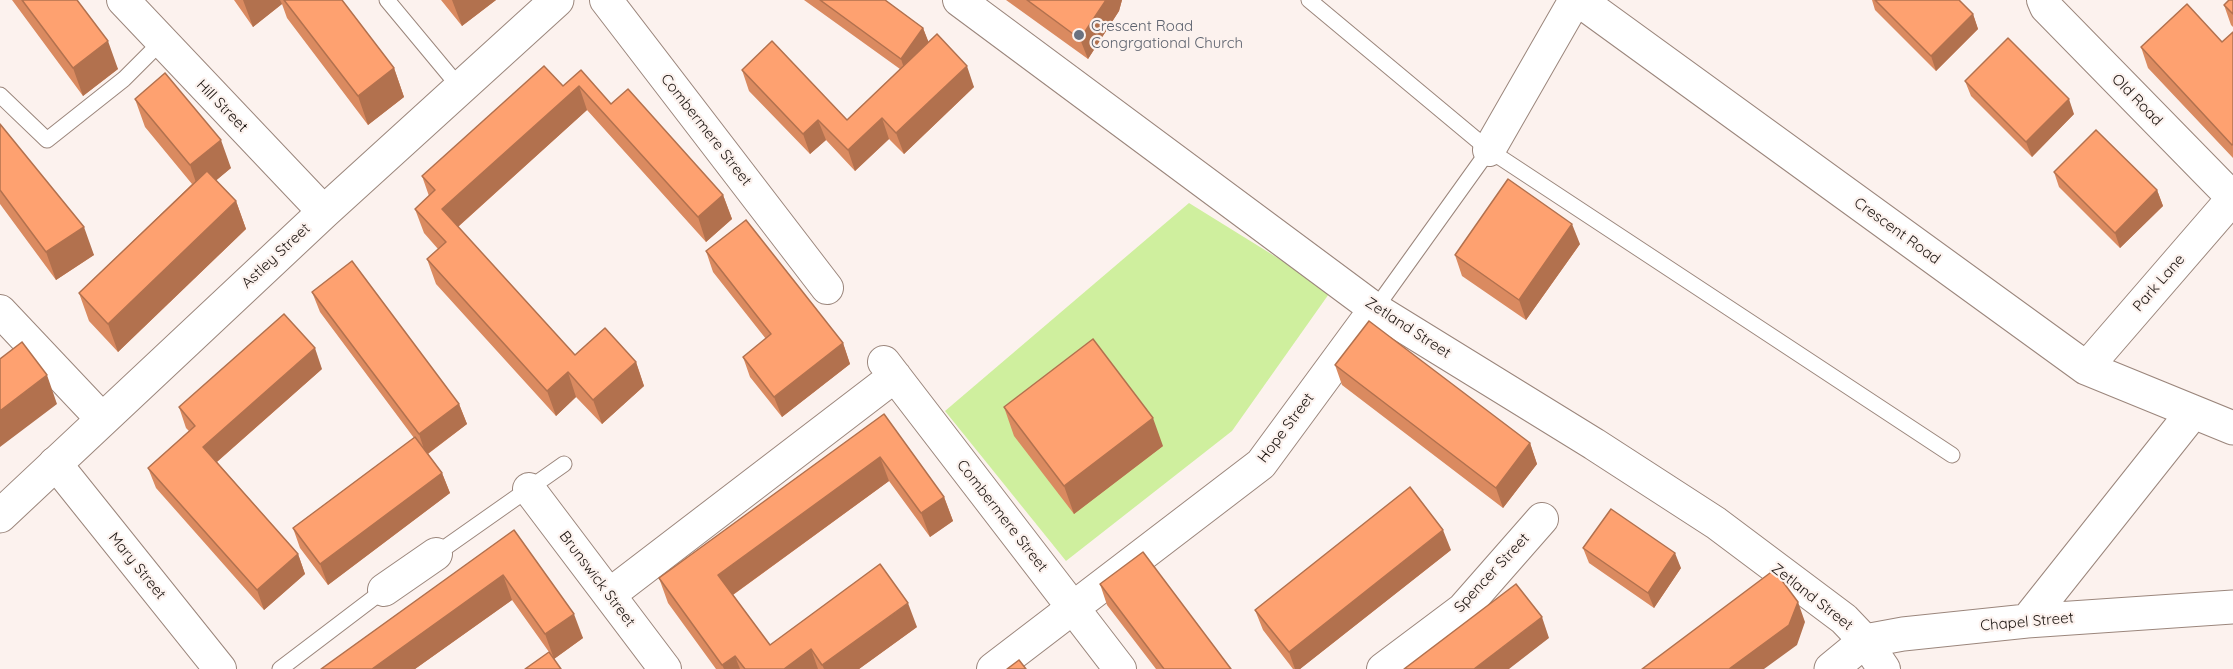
<!DOCTYPE html>
<style>
body{margin:0}
canvas{display:block;background:#fcf2ee}
</style>
<canvas width="2233" height="669"></canvas>
<script>
const ctx = document.querySelector('canvas').getContext('2d');
ctx.lineJoin = 'round';
function paint(path, color) { ctx.fillStyle = color; ctx.fill(path, 'evenodd'); }
const toPath = rows => new Path2D(rows.map(r => 'M' + r).join(''));
function strokePath(path, color, width, dash) { ctx.strokeStyle = color; ctx.lineWidth = width; ctx.lineCap = dash ? 'butt' : 'round'; ctx.setLineDash(dash || []); ctx.stroke(path); }
function label(font, color, halo, rows, align = 'center') {
  ctx.font = font + ' Quicksand,sans-serif'; ctx.lineWidth = 4.5; ctx.setLineDash([]); ctx.textBaseline = 'middle'; ctx.strokeStyle = halo; ctx.fillStyle = color; for (const [text, x, y, turn = 0] of rows) {
    ctx.save(); ctx.translate(x, y); ctx.rotate((+turn || 0) * Math.PI / 180); ctx.textAlign = isNaN(turn) ? turn : align; if (halo) ctx.strokeText(text, 0, 0); ctx.fillText(text, 0, 0); ctx.restore();
  }
}
paint(toPath([
 [1189,203,1331,291,1232,431,1066,561,945,411]
]), '#cfef9e');
const lane = toPath([
 [387,0,461,89],
 [1309,0,1489,150,1952,455],
 [0,95,47,140,124,79,161,42],
 [1375,309,1489,150],
 [436,554,564,464],
 [280,669,384,590]
]);
const street = toPath([
 [123,0,324,212],
 [606,0,827,288],
 [959,0,1375,309,1594,444,1716,523,1844,619,1865,641,1884,669],
 [2043,0,2046,7,2233,198],
 [1489,150,1575,0],
 [0,311,102,419],
 [884,362,1120,669],
 [2086,368,2233,198],
 [55,463,220,669],
 [529,489,665,669],
 [384,590,436,554],
 [609,595,895,376],
 [993,669,1261,464,1375,309],
 [1383,669,1463,609,1542,519]
]);
const secondary = toPath([
 [1579,0,2086,368,2233,428],
 [0,516,324,212,557,0],
 [2027,621,2193,412],
 [1831,669,1865,641,1903,634,2027,621,2233,607]
]);
strokePath(lane, '#9b867c', 17);
strokePath(street, '#9b867c', 34);
strokePath(secondary, '#9b867c', 35);
strokePath(lane, '#fff', 15);
strokePath(street, '#fff', 32);
strokePath(secondary, '#fff', 33);
paint(toPath([
 [12,0,77,0,118,69,83,96],
 [234,0,342,0,394,68,404,97,368,125,287,18,282,4,253,27],
 [441,0,496,0,462,26],
 [804,0,885,0,923,28,928,42,974,87,904,154,889,139,855,171,826,140,810,154,749,91,742,70,847,120,900,69],
 [1006,0,1122,0,1119,11,1088,59],
 [1872,0,1959,0,1973,14,1978,29,1936,71,1875,10],
 [2233,0,2233,27,2231,25,2224,5],
 [2233,32,2233,158,2148,68,2141,47,2222,42],
 [581,70,611,104,723,195,732,219,706,242,587,110,458,227,575,355,636,362,644,386,602,424,576,397,556,416,436,284,427,259,438,249,424,233,415,209,429,196,422,176,563,86],
 [1965,81,2074,114,2032,157,1971,96],
 [135,99,231,168,216,180,236,201,246,229,118,352,89,321,79,293,192,184,145,127],
 [0,124,94,255,56,280,0,204],
 [2054,172,2157,190,2163,206,2120,248,2059,187],
 [1580,244,1526,320,1462,276,1455,255],
 [706,251,843,343,850,364,782,417,750,377,743,357,766,339,713,272],
 [312,292,459,404,467,424,428,454,442,473,450,493,328,585,300,548,293,528,414,438,320,312],
 [1335,365,1530,443,1537,464,1503,508,1342,385],
 [322,369,217,462,298,554,305,574,264,610,156,488,148,468,189,431,186,428,179,407],
 [1004,407,1163,446,1074,514,1014,436],
 [884,414,944,497,953,521,930,537,889,481,733,595,770,645,917,627,859,669,716,669,668,603,659,578],
 [514,530,583,638,554,659,512,600,415,669,321,669],
 [1583,548,1681,568,1654,608,1589,563],
 [1451,550,1300,669,1293,669,1263,630,1255,610],
 [1100,584,1231,669,1156,669,1107,605]
]), '#da8a60');
paint(toPath([
 [243,0,280,0,282,4,253,27],
 [452,0,496,0,462,26],
 [1106,0,1122,0,1119,11,1088,59,1080,39],
 [1973,14,1978,29,1936,71,1931,56],
 [923,28,929,43,906,74,901,59],
 [108,41,118,69,83,96,73,68],
 [967,66,974,87,904,154,896,133],
 [394,68,404,97,368,125,358,96],
 [579,86,587,110,451,233,442,209],
 [2069,99,2074,114,2032,157,2026,142],
 [882,118,889,139,855,171,848,150],
 [818,120,826,140,810,154,803,134],
 [221,140,231,168,200,194,190,165],
 [2157,190,2163,206,2120,248,2115,233],
 [723,195,732,219,706,242,698,217],
 [236,201,246,229,118,352,108,324],
 [1572,224,1580,244,1526,320,1519,300],
 [84,227,94,255,56,280,46,252],
 [843,343,850,364,782,417,774,397],
 [315,348,322,369,211,467,203,447],
 [636,362,644,386,602,424,593,400],
 [568,372,576,397,556,416,547,391],
 [47,375,57,404,0,447,0,411],
 [459,404,467,424,426,455,419,434],
 [1153,418,1163,446,1074,514,1064,486],
 [1530,443,1537,464,1503,508,1496,488],
 [880,457,889,481,727,599,718,575],
 [442,473,450,493,328,585,320,564],
 [944,497,953,521,930,537,921,513],
 [1443,530,1451,550,1300,669,1295,669,1289,652],
 [1675,553,1681,568,1654,608,1648,593],
 [298,554,305,574,264,610,257,590],
 [503,575,512,600,415,669,372,669],
 [1798,602,1805,622,1797,645,1764,669,1729,669],
 [908,603,917,627,859,669,824,669,822,665],
 [574,614,583,638,554,659,545,634],
 [1542,617,1549,638,1509,669,1474,669],
 [811,649,818,669,784,669],
 [735,656,740,669,724,669,722,665]
]), '#b2714e');
const building = toPath([
 [22,0,77,0,108,41,73,68,22,0],
 [284,0,342,0,394,68,358,96,284,0],
 [820,0,885,0,923,28,901,59,820,0],
 [1027,0,1106,0,1080,39,1027,0],
 [1875,0,1959,0,1973,14,1931,56,1875,0],
 [2229,0,2233,0,2233,14,2224,5,2229,0],
 [2187,4,2222,42,2233,32,2233,144,2232,145,2141,47,2187,4],
 [937,34,967,66,896,133,882,118,848,150,818,120,803,134,742,70,772,41,847,120,937,34],
 [2008,38,2069,99,2026,142,1965,81,2008,38],
 [544,66,563,86,581,70,611,104,628,89,723,195,698,217,579,86,442,209,575,355,605,328,636,362,593,400,568,372,547,391,427,259,446,242,415,209,435,190,422,176,544,66],
 [165,73,221,140,190,165,135,99,165,73],
 [0,124,84,227,46,252,0,190,0,124],
 [2096,130,2157,190,2115,233,2054,172,2096,130],
 [207,171,236,201,108,324,79,293,207,171],
 [1508,179,1572,224,1519,300,1455,255,1508,179],
 [746,220,843,343,774,397,743,357,771,334,706,251,746,220],
 [352,261,459,404,419,434,312,292,352,261],
 [284,314,315,348,203,447,298,554,257,590,148,468,195,426,179,407,284,314],
 [1369,321,1530,443,1496,488,1335,365,1369,321],
 [1093,339,1153,418,1064,486,1004,407,1093,339],
 [22,342,47,375,0,411,0,359,22,342],
 [884,414,944,497,921,513,880,457,718,575,770,645,880,564,908,603,822,665,811,649,784,669,745,669,735,656,722,665,659,578,884,414],
 [415,437,442,473,320,564,293,528,415,437],
 [1410,487,1443,530,1289,652,1255,610,1410,487],
 [1611,509,1675,553,1648,593,1583,548,1611,509],
 [514,530,574,614,545,634,503,575,372,669,321,669,514,530],
 [1143,552,1231,669,1164,669,1100,584,1143,552],
 [1774,570,1798,602,1789,625,1729,669,1642,669,1774,570],
 [1516,584,1542,617,1474,669,1404,669,1516,584],
 [549,652,561,669,525,669,549,652],
 [1019,660,1026,669,1007,669,1019,660]
]);
paint(building, '#fea170');
strokePath(building, '#b2714e', 1.5);
for (const [x, y, r, color] of [
 [1079,35,6,"#6b7280"]
]) { const dot = new Path2D(); dot.arc(x, y, r, 0, 2 * Math.PI); ctx.fillStyle = color; ctx.fill(dot); strokePath(dot, '#fcf2ee', 2); }
label('15px', '#5b616d', '#fcf2ee', [
 ["Crescent Road",1091,26],
 ["Congrgational Church",1091,43]
], 'left');
label('15px', '#1c1511', '#fcf2ee', [
 ["Old Road",2137,100,46],
 ["Hill Street",222,106,46],
 ["Combermere Street",706,130,52],
 ["Crescent Road",1897,231,36],
 ["Astley Street",276,256,-43],
 ["Park Lane",2159,283,-49],
 ["Zetland Street",1408,328,33],
 ["Hope Street",1286,428,-53],
 ["Combermere Street",1002,516,52],
 ["Mary Street",137,566,51],
 ["Spencer Street",1492,573,-47],
 ["Brunswick Street",597,579,53],
 ["Zetland Street",1812,597,38],
 ["Chapel Street",2027,622,-5]
]);
</script>
